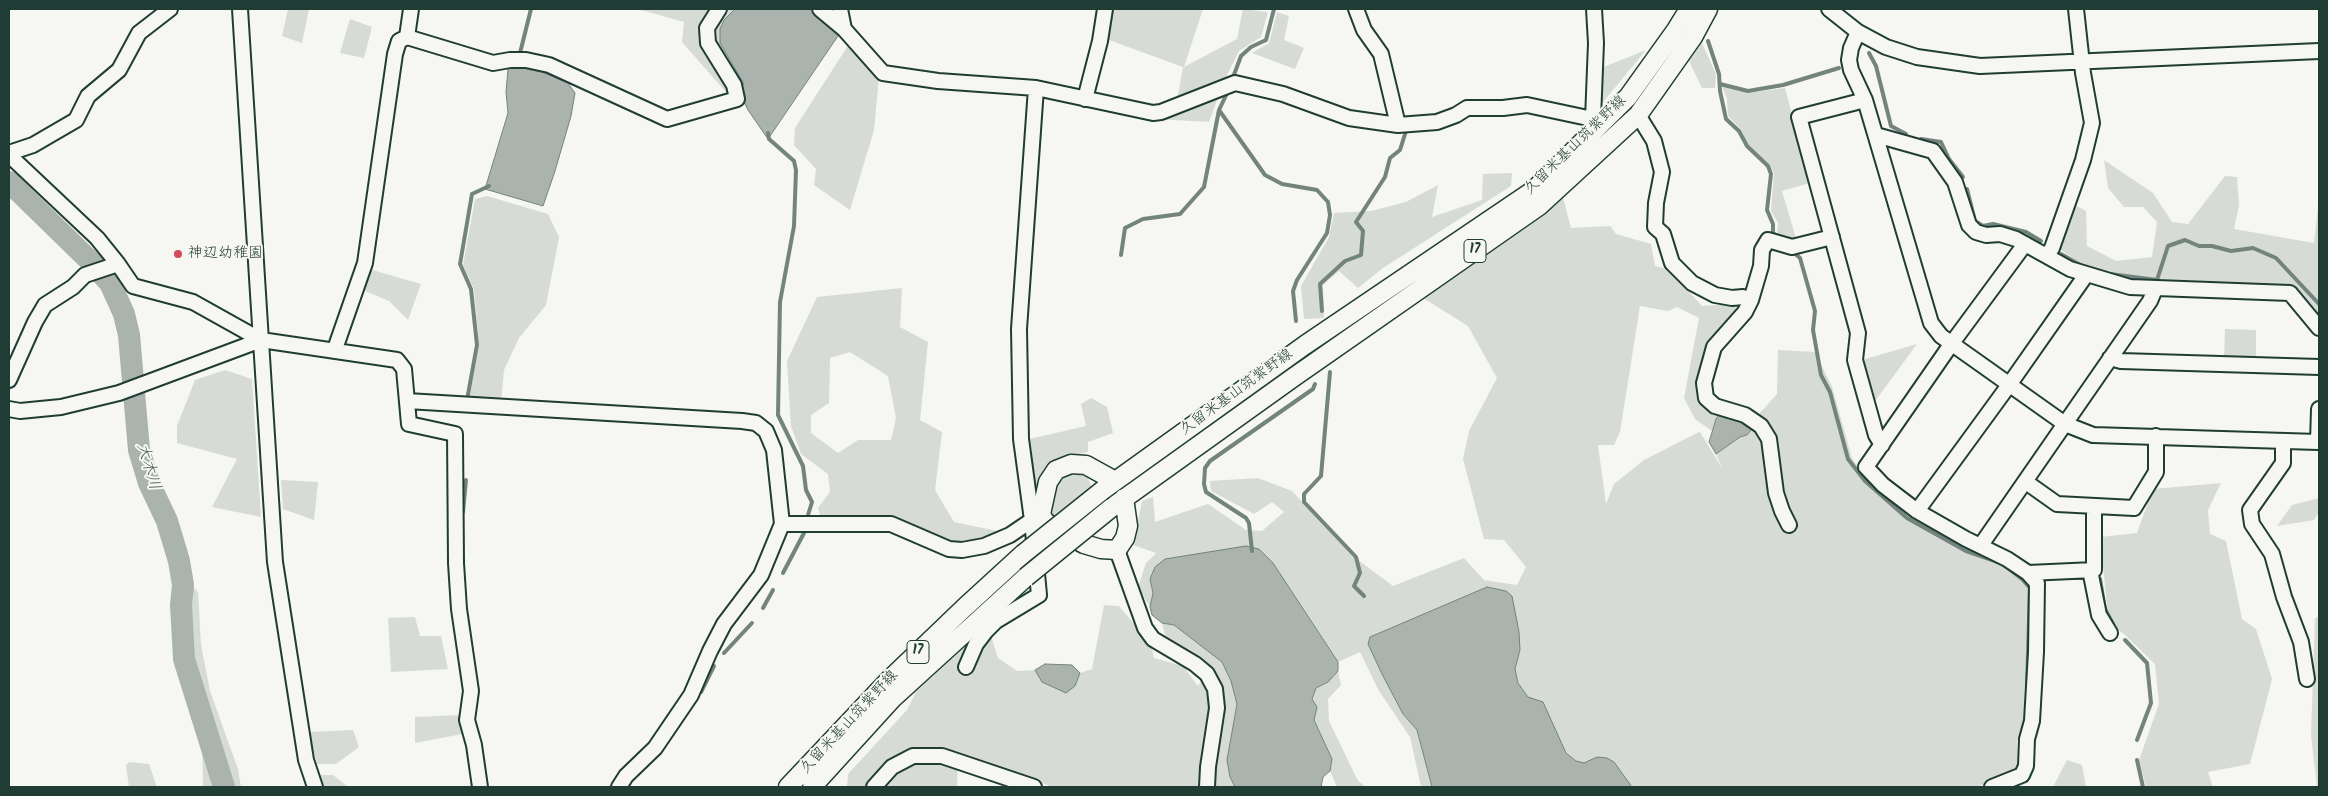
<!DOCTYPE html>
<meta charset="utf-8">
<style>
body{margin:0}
#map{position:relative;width:2328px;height:796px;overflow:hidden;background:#f6f6f2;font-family:Kalam,sans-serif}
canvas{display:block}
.frame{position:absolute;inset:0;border:10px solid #1f3d34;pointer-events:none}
</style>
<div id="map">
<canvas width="2328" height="796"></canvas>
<div class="frame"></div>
</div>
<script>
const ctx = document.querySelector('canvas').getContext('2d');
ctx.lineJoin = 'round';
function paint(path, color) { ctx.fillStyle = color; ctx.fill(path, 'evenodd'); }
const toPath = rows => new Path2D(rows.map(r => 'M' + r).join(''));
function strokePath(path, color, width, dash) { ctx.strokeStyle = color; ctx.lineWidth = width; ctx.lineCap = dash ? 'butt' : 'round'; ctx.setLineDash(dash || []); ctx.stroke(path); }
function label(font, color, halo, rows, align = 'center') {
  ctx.font = font + ' Kalam,"Klee One",sans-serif'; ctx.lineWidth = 4; ctx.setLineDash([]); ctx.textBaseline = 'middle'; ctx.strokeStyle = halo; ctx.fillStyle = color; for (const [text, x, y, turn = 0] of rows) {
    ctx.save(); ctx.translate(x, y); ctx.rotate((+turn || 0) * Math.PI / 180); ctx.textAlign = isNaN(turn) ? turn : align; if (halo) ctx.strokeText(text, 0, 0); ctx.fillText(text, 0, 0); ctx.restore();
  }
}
paint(toPath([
 [288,9,309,9,302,43,282,36],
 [638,9,735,9,724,20,720,29,726,56,744,85,738,89,726,92,682,42,684,22],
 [1110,9,1203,9,1184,67,1237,39,1243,9,1268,12,1261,37,1239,51,1224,81,1177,101,1183,67,1106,39],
 [1277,12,1289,16,1284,40,1304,48,1295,69,1252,53,1269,43],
 [350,19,372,27,364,58,340,53],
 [1702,43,1716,74,1715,88,1702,88,1689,61],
 [849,44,879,76,874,130,850,210,814,185,816,169,794,145,795,128],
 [1646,50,1599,107,1599,69],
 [1722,86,1748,93,1785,88,1810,183,1782,191,1796,238,1787,240,1777,234,1778,223,1771,211,1774,173,1769,164,1748,145,1741,129,1728,116,1727,99],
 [1219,95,1209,122,1155,119],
 [2104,160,2153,193,2172,222,2188,224,2225,176,2237,177,2239,205,2234,229,2314,243,2319,197,2319,318,2290,286,2159,283,2155,278,2114,273,2080,263,2058,248,2073,204,2086,211,2087,246,2116,261,2152,257,2157,222,2143,207,2124,207,2108,188],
 [1512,173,1511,186,1383,268,1358,288,1339,271,1323,285,1324,318,1304,319,1301,286,1329,237,1334,213,1371,211,1406,202,1438,185,1432,217,1482,200,1483,174],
 [487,196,548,214,559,237,546,305,519,338,504,370,501,402,469,400,479,345,474,289,463,265,475,199],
 [1563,198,1571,228,1610,226,1616,234,1651,244,1655,266,1668,269,1702,306,1734,304,1738,314,1714,336,1699,381,1720,414,1716,419,1712,431,1695,419,1684,398,1699,318,1677,307,1668,311,1640,306,1620,432,1614,445,1598,445,1606,504,1614,484,1644,460,1697,433,1700,432,1722,468,1716,454,1740,437,1747,435,1752,429,1775,451,1759,414,1777,394,1778,350,1815,352,1832,387,1852,458,1866,478,1911,515,1968,549,2001,561,2034,584,2028,722,2017,741,2018,770,1977,787,1632,787,1614,762,1597,757,1584,764,1576,761,1566,753,1555,732,1518,683,1515,669,1520,650,1487,587,1370,637,1403,714,1417,730,1432,787,1421,787,1410,737,1379,691,1360,652,1338,662,1273,563,1259,549,1150,579,1153,593,1150,607,1138,587,1146,563,1156,553,1133,545,1142,501,1153,497,1155,522,1208,504,1246,530,1262,531,1284,512,1272,502,1254,514,1211,491,1210,481,1258,478,1292,491,1354,557,1393,586,1464,558,1484,580,1517,585,1526,567,1504,540,1484,539,1463,459,1469,431,1497,378,1468,326,1423,298],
 [372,270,421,284,408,320,389,301,363,290],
 [902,288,900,327,928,342,920,420,942,432,935,490,954,522,997,531,981,539,947,542,889,518,821,518,818,508,830,492,828,474,801,454,791,426,787,361,817,297],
 [850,352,888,376,896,418,891,440,858,440,838,453,811,433,811,415,829,403,830,358],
 [2225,329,2256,330,2256,360,2224,359],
 [1917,344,1873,404,1862,360],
 [225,370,252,379,261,517,212,507,237,459,177,443,177,426,195,380],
 [1091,398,1107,407,1113,433,1088,442,1088,452,1055,460,1041,476,1035,501,1025,440,1086,426,1081,404],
 [1070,471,1087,475,1092,488,1054,519,1049,504,1056,482],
 [281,480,318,482,314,520,283,509],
 [2221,483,2208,510,2210,534,2226,541,2242,619,2256,629,2272,679,2250,764,2208,772,2213,787,2146,787,2139,760,2159,704,2155,664,2124,634,2109,624,2100,537,2137,533,2153,489],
 [2319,498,2319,512,2314,520,2277,526,2292,505],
 [189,583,198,592,201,645,210,691,238,769,241,787,229,787,227,774,189,655,186,608],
 [1104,605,1119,606,1151,644,1154,658,1183,666,1198,686,1210,666,1165,635,1162,623,1174,625,1222,662,1231,681,1237,704,1227,760,1230,777,1235,787,1053,787,958,753,957,787,847,787,848,774,907,710,916,692,977,636,992,639,998,658,1017,671,1035,670,1042,682,1075,686,1080,673,1092,669],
 [415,617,420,636,441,636,448,669,391,672,388,618],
 [2319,617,2319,787,2317,787,2311,735,2315,618],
 [1338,671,1341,685,1328,699,1329,721,1358,781,1366,787,1337,787,1330,771,1332,758,1314,720,1317,707,1312,699,1316,688,1328,682],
 [461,715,462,734,415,743,415,717],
 [353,730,359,747,336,764,317,764,309,732],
 [202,737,212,764,215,787,203,787],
 [2067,760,2082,765,2086,787,2053,787],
 [129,762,149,764,157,787,129,787,126,765],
 [319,775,333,775,348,787,323,787]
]), '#d6dbd6');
const water = toPath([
 [735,9,815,9,840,33,768,139,748,110,738,89,744,84,720,43,720,29,724,20,735,9],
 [513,64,523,64,568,83,575,93,571,116,555,171,543,206,485,189,508,113,506,92,508,69,513,64],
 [1720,414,1751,426,1752,429,1747,435,1740,437,1716,454,1709,442,1716,419,1720,414],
 [1246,546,1259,549,1273,563,1338,662,1338,671,1328,682,1316,688,1312,699,1317,707,1314,720,1332,759,1330,771,1323,777,1321,787,1235,787,1230,777,1227,760,1237,704,1231,681,1222,662,1174,625,1162,623,1152,615,1150,607,1153,593,1150,579,1155,567,1165,559,1246,546],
 [1487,587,1506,591,1512,596,1519,632,1520,650,1515,669,1518,683,1528,697,1543,702,1566,753,1576,761,1584,763,1597,757,1607,758,1614,762,1632,787,1432,787,1417,730,1403,714,1382,674,1368,644,1370,637,1487,587],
 [1045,664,1072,665,1080,673,1075,686,1066,693,1042,682,1035,670,1045,664]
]);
paint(water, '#aab3ae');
strokePath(water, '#72847d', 1);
strokePath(toPath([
 [1708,41,1719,74,1720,91,1726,119,1739,131,1747,146,1768,166,1771,174,1767,210,1773,224,1773,233,1778,238],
 [1869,53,1876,66,1891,126,1906,134],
 [519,57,531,9],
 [1232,80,1241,56,1251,47,1266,40,1274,9],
 [1720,84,1748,91,1783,85,1839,68],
 [1229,89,1219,110,1265,175,1282,184,1317,190,1328,202,1330,215,1327,233,1297,280,1293,291,1296,321],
 [768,133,769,139,794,161,796,170,794,226,780,302,778,415,803,466,806,490,812,502,808,515],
 [1921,139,1941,142,1949,159,1963,177],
 [1967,189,1975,221,1983,226,1993,224,2026,232,2041,241],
 [1792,251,1800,258,1815,311,1813,330,1821,375,1830,392,1848,459,1865,481,1907,518,1966,551,1998,562],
 [2061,254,2082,266],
 [1121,255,1125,228,1143,219,1180,214,1204,187,1219,110],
 [2110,274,2157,280,2168,246,2185,240,2199,246,2212,246,2231,251,2253,248,2276,258,2319,304],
 [1322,311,1320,284,1345,261,1361,255,1363,231,1356,222,1385,177,1390,158,1400,150,1406,131],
 [1330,372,1321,476,1304,494,1304,502,1356,557,1360,573,1354,586,1364,596],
 [467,400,477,345,471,289,460,264,472,194,489,186],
 [463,512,466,480],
 [1252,551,1249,523,1246,518,1206,492,1204,484,1205,468,1210,461,1313,389,1315,384],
 [2004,565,2022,579,2030,588,2027,688],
 [783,573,804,533],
 [2070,578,2085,578],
 [2100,579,2105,609,2113,624],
 [763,608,773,590],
 [2125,640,2147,663,2151,703,2137,740],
 [724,653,752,623],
 [701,692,714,666],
 [2137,760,2143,787]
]), '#72847d', 4);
strokePath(toPath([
 [9,182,91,262,110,283,124,314,129,335,139,450,149,483,167,521,179,561,183,585,181,605,184,659,224,787]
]), '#aab3ae', 22);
const minor = toPath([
 [240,9,275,562,306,760,315,787],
 [820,9,844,29,883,73,938,81,1036,88,1153,113,1161,112,1235,83,1283,94,1349,118,1398,125,1437,122,1456,115,1467,108,1503,108,1527,105,1602,121],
 [840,9,844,29],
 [1356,9,1364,30,1381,54,1398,125],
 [1829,9,1858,32,1886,47,1917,57,1980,66,2319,51],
 [1858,32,1851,48,1849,60,1851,70,1865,100,1931,323,1941,336,2065,424,2093,435,2318,442,2319,409],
 [407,37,411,9],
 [1085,99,1100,41,1105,9],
 [1865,100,1799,117,1858,333,1855,360,1876,435,1882,445],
 [1638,115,1654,141,1662,172,1656,203,1655,227,1663,234,1672,263,1692,283,1715,295,1732,298,1743,297,1751,300,1745,312,1714,347,1704,383,1706,398,1715,406,1745,415,1761,426,1769,439,1776,493,1782,511,1789,525],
 [1593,119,1596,43,1594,9],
 [1876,135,1933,151,1955,182,1969,225,1976,232,1986,235,2000,234,2016,239,2070,269,2130,287,2290,293,2319,328],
 [9,153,33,145,76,120,88,96,119,70,139,33,170,9],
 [9,155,97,238,118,264],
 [2047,256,2052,248,2083,160,2092,123,2083,73,2076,9],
 [1751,300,1761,266,1762,250,1768,240,1792,247,1832,237],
 [335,349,365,263,395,54,399,41,407,37,493,63,510,60,526,60,549,65,667,119,737,99,734,85,708,43,707,28,719,9],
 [2110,358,2121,361,2319,367],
 [9,380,35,322,45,305,73,287,85,275,118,264,133,286,193,302,261,340,397,360,404,369,409,424,455,434,456,563,459,609,471,691,467,720,474,745,480,787],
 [407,401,742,421,756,423,766,431,774,450,782,524,761,575,724,624,710,651,691,695,655,748,626,776,619,787],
 [9,409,20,411,61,407,119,393,261,340],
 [2283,441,2283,463,2250,510,2252,524,2272,554,2284,597,2301,642,2307,679],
 [2026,482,2057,504,2134,508,2156,472,2156,436],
 [1917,511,2009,385,2086,275],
 [782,524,891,524,949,549,962,550,984,546,1010,535,1038,516],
 [1981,545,2150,301,2155,289],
 [1117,550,1145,628,1153,639,1195,664,1207,674,1215,689,1217,708,1208,767,1207,787],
 [2090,570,2099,615,2110,633],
 [2028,573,2094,570,2094,506],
 [966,667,976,644,986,631,996,621,1039,595,1032,520,1021,439,1019,329,1036,88],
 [874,787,892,767,913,756,942,756,1034,787],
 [1992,787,2022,775,2026,766,2027,739,2032,721,2036,652,2037,583,2028,573,2007,559,1966,539,1917,511,1883,485,1866,467,1952,343,2025,244]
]);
const major = toPath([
 [1115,481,1086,465,1071,464,1056,470,1048,482,1041,514,1045,522,1084,544,1101,549,1117,550,1125,538,1128,526,1124,498],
 [1103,490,1305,345,1534,190,1628,97,1676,30,1689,9],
 [1111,508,1294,377,1539,206,1638,115,1693,37,1708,9],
 [788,787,889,680,964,608,1023,554],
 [812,787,893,698,1026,577]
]);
strokePath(minor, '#1f3d34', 18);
strokePath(major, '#1f3d34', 21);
strokePath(minor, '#f6f6f2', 14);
strokePath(major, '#f6f6f2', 18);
const majorBridge = toPath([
 [1023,554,1103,490],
 [1026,577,1111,508]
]);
strokePath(majorBridge, '#1f3d34', 21, []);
strokePath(majorBridge, '#f6f6f2', 18);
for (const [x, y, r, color] of [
 [178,254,5,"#d1495b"]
]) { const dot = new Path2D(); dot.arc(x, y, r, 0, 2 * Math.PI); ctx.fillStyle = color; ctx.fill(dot); strokePath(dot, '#f6f6f2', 2); }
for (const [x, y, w] of [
 [1475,251,22],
 [918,652,22]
]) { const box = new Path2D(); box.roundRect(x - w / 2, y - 11.5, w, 23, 4); ctx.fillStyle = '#f6f6f2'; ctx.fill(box); strokePath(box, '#1f3d34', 1); }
label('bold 14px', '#1f3d34', null, [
 ["17",1475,251],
 ["17",918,652]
]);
label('15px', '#1f3d34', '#f6f6f2', [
 ["久留米基山筑紫野線",1576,146,-44],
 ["久留米基山筑紫野線",1237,393,-36],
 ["久留米基山筑紫野線",850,723,-47]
]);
label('15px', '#1f3d34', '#f6f6f2', [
 ["神辺幼稚園",188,254]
], 'left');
label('italic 16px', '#425a52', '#f6f6f2', [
 ["大木川",147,467,73]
]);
</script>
